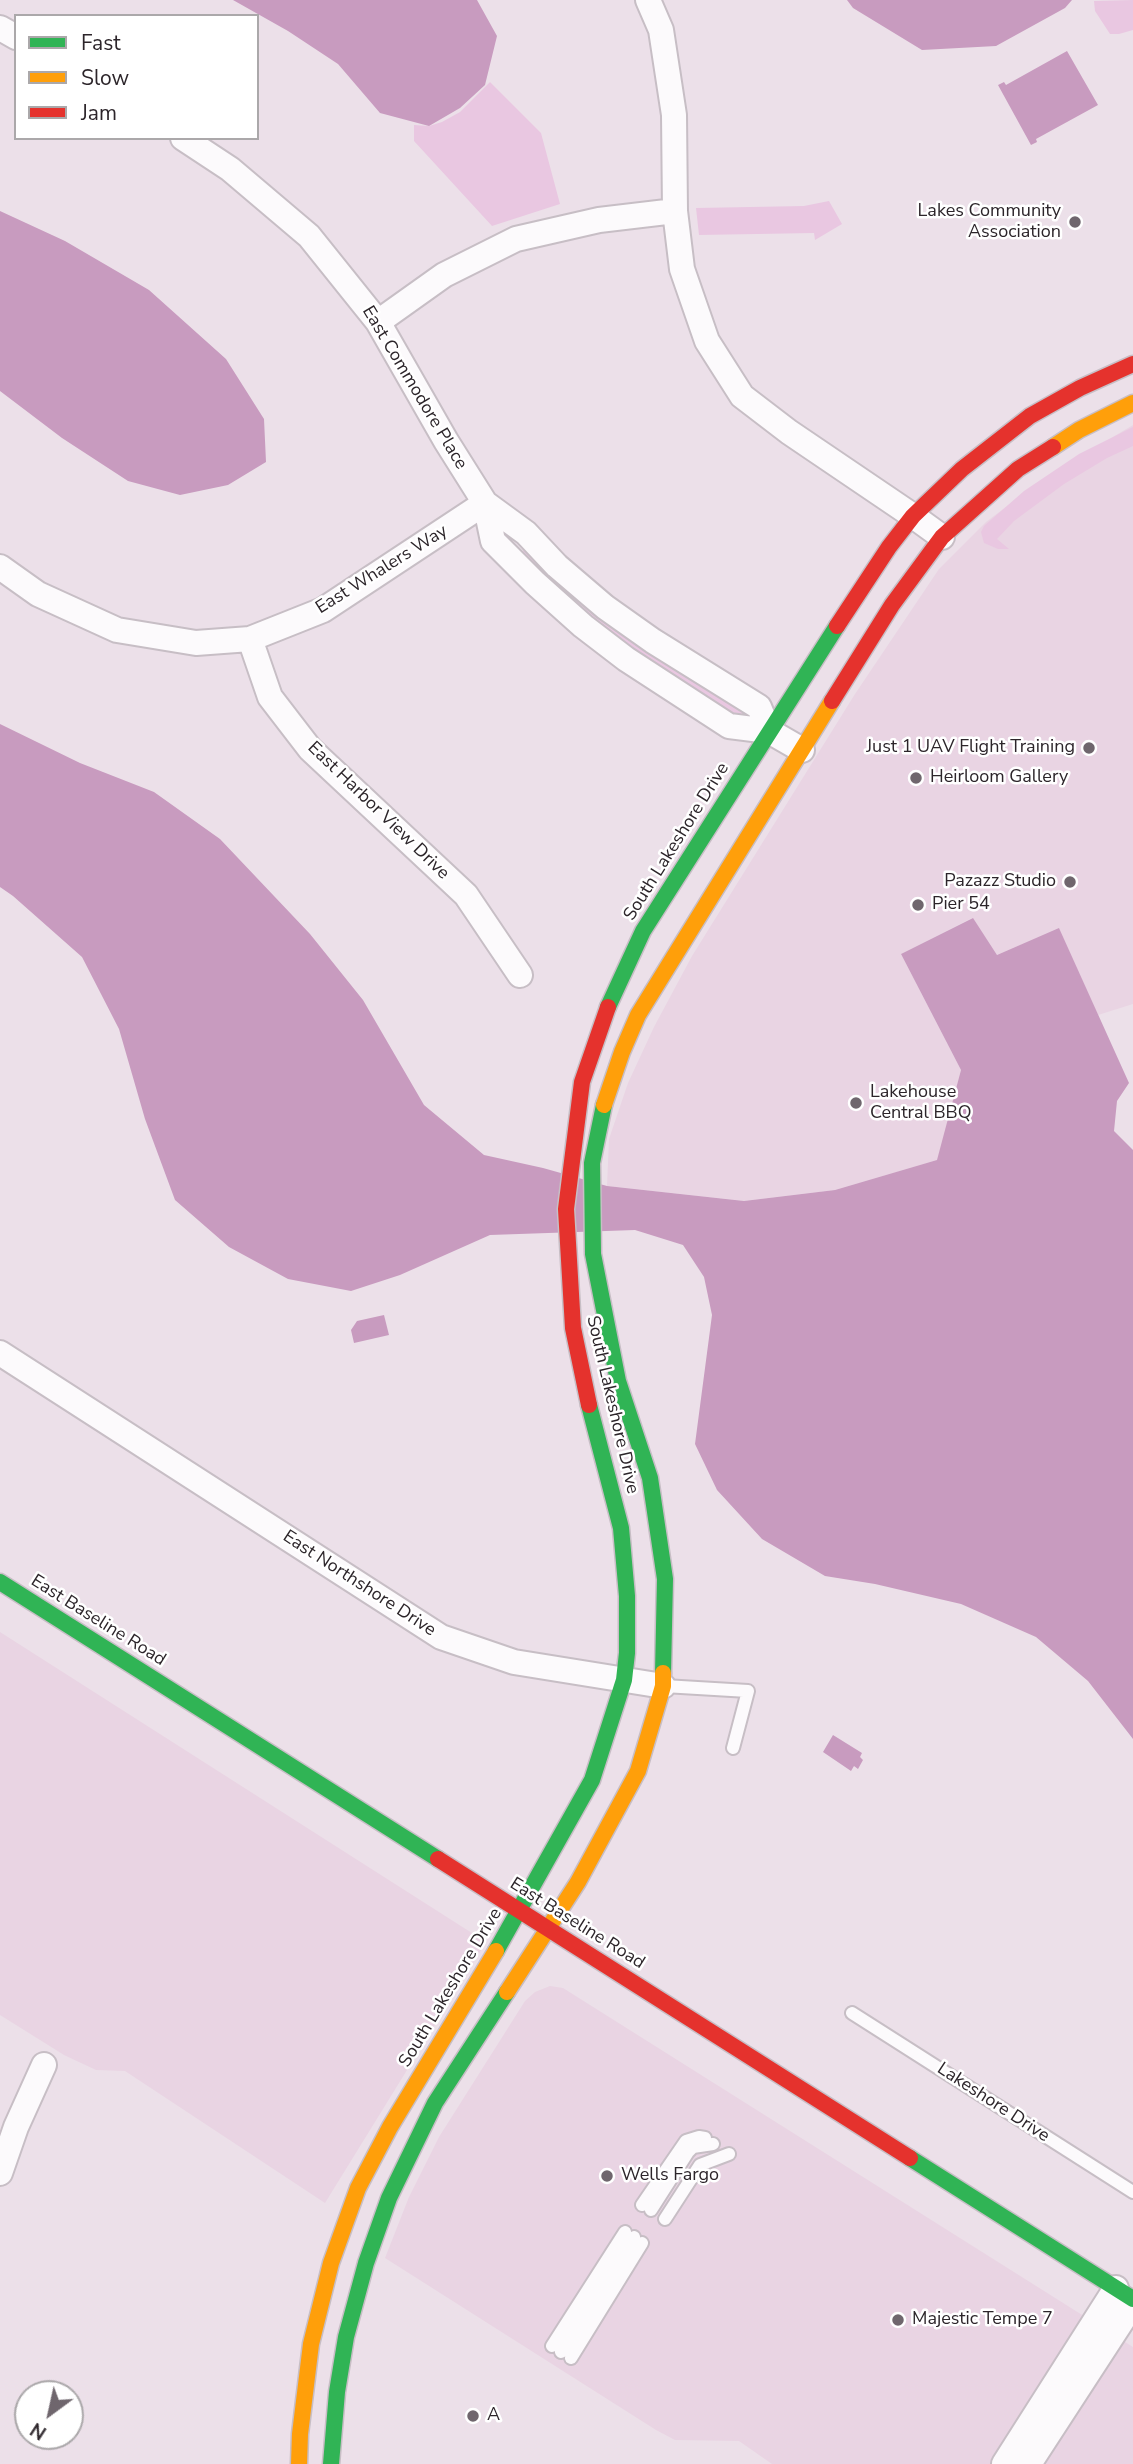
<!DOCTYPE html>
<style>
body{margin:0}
#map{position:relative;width:1133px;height:2464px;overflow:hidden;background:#ece0e9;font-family:"Nunito Sans",sans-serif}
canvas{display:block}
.legend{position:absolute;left:14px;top:14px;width:245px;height:126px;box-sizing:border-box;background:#fff;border:2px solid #aba8aa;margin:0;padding:9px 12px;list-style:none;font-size:21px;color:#2c252a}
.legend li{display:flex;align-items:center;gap:14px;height:35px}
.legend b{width:35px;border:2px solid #aba8aa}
.north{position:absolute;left:14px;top:2380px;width:70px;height:70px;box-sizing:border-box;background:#fff;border:2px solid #aba8aa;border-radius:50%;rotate:213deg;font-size:19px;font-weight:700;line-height:28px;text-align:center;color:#2c252a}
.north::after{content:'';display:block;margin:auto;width:24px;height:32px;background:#6f666d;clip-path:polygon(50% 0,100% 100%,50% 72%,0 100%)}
</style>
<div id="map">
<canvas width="1133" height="2464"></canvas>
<ul class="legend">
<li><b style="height:9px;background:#30b455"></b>Fast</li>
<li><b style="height:9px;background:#ff9f0a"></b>Slow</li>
<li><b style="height:9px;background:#e5322d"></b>Jam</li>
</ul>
<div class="north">N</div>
</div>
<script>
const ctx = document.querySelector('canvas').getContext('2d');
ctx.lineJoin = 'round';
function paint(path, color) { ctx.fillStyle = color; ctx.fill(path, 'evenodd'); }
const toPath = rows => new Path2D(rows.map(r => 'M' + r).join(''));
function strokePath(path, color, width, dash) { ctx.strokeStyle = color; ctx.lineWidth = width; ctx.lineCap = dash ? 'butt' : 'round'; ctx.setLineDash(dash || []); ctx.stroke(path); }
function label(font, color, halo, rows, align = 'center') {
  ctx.font = font + ' "Nunito Sans",sans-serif'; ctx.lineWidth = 5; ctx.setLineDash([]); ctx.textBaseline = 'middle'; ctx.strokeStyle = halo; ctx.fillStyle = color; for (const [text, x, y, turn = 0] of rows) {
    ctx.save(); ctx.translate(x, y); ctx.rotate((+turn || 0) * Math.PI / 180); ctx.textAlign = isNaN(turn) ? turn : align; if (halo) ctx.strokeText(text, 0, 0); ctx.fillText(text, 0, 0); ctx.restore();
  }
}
paint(toPath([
 [1133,425,1133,1004,1098,1015,1059,929,997,955,972,918,901,954,961,1070,938,1160,835,1190,744,1201,607,1186,609,1139,628,1083,654,1027,692,956,855,694,939,569,986,522,1023,494,1071,462],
 [0,1632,486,1942,325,2203,125,2071,96,2070,64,2055,0,2015],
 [550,1986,563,1988,1133,2347,1133,2464,772,2464,739,2441,675,2440,656,2430,385,2258,409,2197,439,2137,525,2001,535,1992]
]), '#e9d4e3');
paint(toPath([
 [1133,0,1133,30,1119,34,1110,34,1095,11,1094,1],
 [490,82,541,133,560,204,492,226,414,141,414,125,429,126,442,122,460,112],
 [829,201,842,224,815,240,814,233,699,235,696,208,804,206],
 [1133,427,1133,446,1107,458,1064,484,1014,521,997,539,1009,549,998,549,984,543,981,532,984,526,1024,491,1079,454],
 [524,550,746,712,745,717,739,718,620,643,581,613,520,553]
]), '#e9c7e1');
paint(toPath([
 [233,0,477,0,497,36,485,85,460,108,429,126,380,113,338,64,288,31],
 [847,0,1072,0,1065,8,996,46,922,50,853,8],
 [1067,51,1098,105,1036,139,1037,142,1031,145,998,85,1004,82,1006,85],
 [0,211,65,241,149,290,226,359,264,419,266,462,228,485,180,495,128,481,62,438,0,391],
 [0,724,80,763,154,792,220,839,310,934,363,1000,424,1105,484,1155,543,1168,607,1186,744,1201,835,1190,937,1160,961,1070,901,954,973,918,997,955,1059,928,1129,1083,1117,1101,1114,1131,1133,1150,1133,1739,1088,1681,1036,1637,961,1604,875,1584,825,1576,762,1539,717,1490,695,1444,712,1315,704,1277,683,1245,635,1230,490,1235,400,1275,351,1291,288,1279,229,1247,175,1200,145,1119,119,1029,82,957,13,896,0,887],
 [384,1315,389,1335,354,1343,351,1330,357,1321],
 [833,1735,862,1753,860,1757,863,1760,858,1769,854,1766,851,1771,823,1752]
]), '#c89bbf');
const lane = toPath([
 [664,1686,748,1691,733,1748],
 [852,2013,1133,2192],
 [642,2205,686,2141,699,2137,705,2138],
 [651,2210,688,2152,693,2147,713,2144],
 [665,2219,700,2165,729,2154],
 [552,2346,625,2232],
 [561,2352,634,2237],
 [571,2358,642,2243]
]);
const street = toPath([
 [648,0,661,30,674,115,675,211,682,269,707,341,742,396,789,432,913,516,942,537],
 [0,28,16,37],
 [183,138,230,169,309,236,378,322,446,441,485,503,526,533,557,566,605,607,653,641,759,707,769,731],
 [378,322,444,275,516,239,599,220,675,211],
 [485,503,493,541,535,583,583,626,626,659,729,726,769,731,802,750],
 [0,567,38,594,117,630,196,643,250,639,323,610,485,503],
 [250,639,270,697,310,749,466,895,520,975],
 [0,1353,441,1637,514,1662,663,1686],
 [0,2173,16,2127,44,2065],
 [1004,2464,1116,2288],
 [1029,2464,1133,2304]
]);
const fast = toPath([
 [608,1007,643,931,837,626],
 [604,1105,592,1163,593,1254,618,1381,650,1478,665,1579,663,1673],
 [0,1582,438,1859],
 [496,1951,592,1780,624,1680,627,1653,627,1596,621,1528,589,1405],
 [910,2158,1133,2299],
 [331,2464,337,2392,346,2337,366,2263,389,2198,435,2103,507,1992]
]);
const slow = toPath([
 [1053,447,1079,430,1133,403],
 [604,1105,622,1052,638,1015,832,701],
 [507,1992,578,1882,638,1771,663,1686,663,1673],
 [299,2464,300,2434,311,2344,331,2263,358,2188,390,2127,496,1951]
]);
const jam = toPath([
 [837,626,889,547,913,516,962,469,1030,416,1080,388,1133,364],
 [832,701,892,605,942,537,1018,469,1053,447],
 [589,1405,573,1328,566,1209,582,1082,608,1007],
 [438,1859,910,2158]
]);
strokePath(lane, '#c7bec5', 16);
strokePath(street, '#c7bec5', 28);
strokePath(fast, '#c7bec5', 19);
strokePath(slow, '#c7bec5', 19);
strokePath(jam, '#c7bec5', 19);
strokePath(lane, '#fcfafc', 12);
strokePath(street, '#fcfafc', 24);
strokePath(fast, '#30b455', 16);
strokePath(slow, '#ff9f0a', 16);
strokePath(jam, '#e5322d', 16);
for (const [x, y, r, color] of [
 [1075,222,7,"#6f666d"],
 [1089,748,7,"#6f666d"],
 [916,778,7,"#6f666d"],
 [1070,882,7,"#6f666d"],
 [918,905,7,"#6f666d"],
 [856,1103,7,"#6f666d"],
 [607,2176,7,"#6f666d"],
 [898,2320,7,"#6f666d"],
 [473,2416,7,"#6f666d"]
]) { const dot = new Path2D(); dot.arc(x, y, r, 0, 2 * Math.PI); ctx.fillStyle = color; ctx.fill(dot); strokePath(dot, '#fff', 2.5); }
label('18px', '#2c252a', '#fff', [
 ["Lakes Community",1061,212,"right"],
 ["Association",1061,233,"right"],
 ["Just 1 UAV Flight Training",1075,748,"right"],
 ["Heirloom Gallery",930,778],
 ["Pazazz Studio",1056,882,"right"],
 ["Pier 54",932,905],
 ["Lakehouse",870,1093],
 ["Central BBQ",870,1114],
 ["Wells Fargo",621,2176],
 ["Majestic Tempe 7",912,2320],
 ["A",487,2416]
], 'left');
label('18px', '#2c252a', '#fff', [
 ["East Commodore Place",414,388,59],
 ["East Whalers Way",382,570,-32],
 ["East Harbor View Drive",378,811,44],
 ["South Lakeshore Drive",677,842,-58],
 ["South Lakeshore Drive",612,1405,77],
 ["East Northshore Drive",359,1584,33],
 ["East Baseline Road",98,1621,32],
 ["East Baseline Road",577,1924,32],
 ["South Lakeshore Drive",451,1988,-59],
 ["Lakeshore Drive",993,2103,33]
]);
</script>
